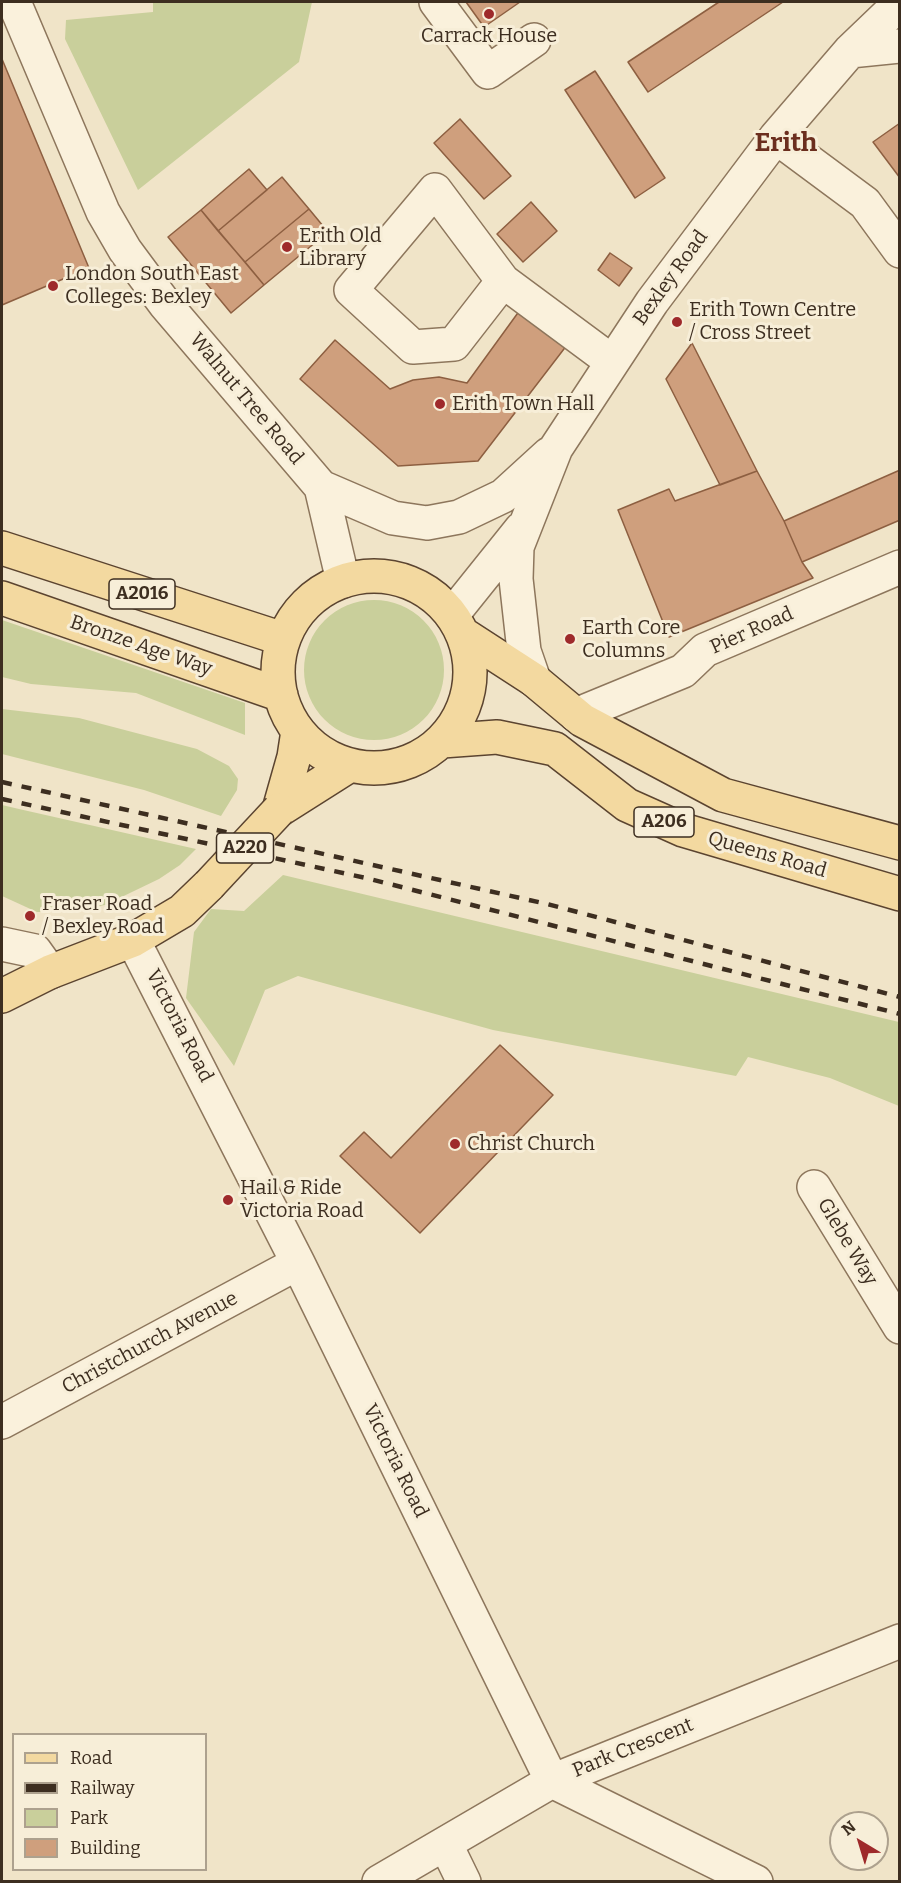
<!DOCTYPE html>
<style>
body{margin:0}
#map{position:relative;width:901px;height:1883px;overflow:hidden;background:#f0e4c8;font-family:Bitter,serif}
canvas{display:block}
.frame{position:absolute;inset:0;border:3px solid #3d2e20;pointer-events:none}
.legend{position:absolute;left:12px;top:1733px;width:195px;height:138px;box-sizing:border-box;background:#f7eed8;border:2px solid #ada18e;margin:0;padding:8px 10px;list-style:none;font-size:18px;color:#3d2e20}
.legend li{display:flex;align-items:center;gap:12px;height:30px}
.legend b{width:30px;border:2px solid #ada18e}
.north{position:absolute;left:829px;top:1811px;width:60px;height:60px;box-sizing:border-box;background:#f7eed8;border:2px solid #ada18e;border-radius:50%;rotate:322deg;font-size:16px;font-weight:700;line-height:24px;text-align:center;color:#3d2e20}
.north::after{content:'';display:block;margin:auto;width:21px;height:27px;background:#9e2a2b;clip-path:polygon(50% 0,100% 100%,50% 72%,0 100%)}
</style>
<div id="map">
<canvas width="901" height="1883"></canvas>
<div class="frame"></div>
<ul class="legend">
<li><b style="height:8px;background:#f3d9a0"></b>Road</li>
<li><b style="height:8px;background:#3d2e20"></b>Railway</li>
<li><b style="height:16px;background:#c9cf9b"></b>Park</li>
<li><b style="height:16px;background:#cf9f7d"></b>Building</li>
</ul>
<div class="north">N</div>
</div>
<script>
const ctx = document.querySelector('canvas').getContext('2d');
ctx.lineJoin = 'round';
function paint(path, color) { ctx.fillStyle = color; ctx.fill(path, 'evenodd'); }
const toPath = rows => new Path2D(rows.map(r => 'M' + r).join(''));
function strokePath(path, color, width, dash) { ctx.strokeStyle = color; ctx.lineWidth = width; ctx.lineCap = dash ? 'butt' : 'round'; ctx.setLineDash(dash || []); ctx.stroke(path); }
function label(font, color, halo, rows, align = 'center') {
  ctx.font = font + ' Bitter,serif'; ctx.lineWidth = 6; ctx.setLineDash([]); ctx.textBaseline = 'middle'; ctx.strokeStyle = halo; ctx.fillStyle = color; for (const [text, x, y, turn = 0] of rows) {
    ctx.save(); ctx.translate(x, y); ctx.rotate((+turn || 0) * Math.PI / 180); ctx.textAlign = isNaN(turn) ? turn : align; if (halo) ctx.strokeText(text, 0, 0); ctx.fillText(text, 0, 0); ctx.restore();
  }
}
paint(toPath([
 [153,2,312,2,299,62,138,190,65,39,66,20,153,12],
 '304 670a70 70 0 1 1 140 0a70 70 0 1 1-140 0Z',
 [2,620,245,703,245,735,136,693,31,684,2,677],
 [2,709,79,718,197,749,229,766,238,779,237,790,221,816,144,790,2,754],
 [2,805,19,809,196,849,180,865,159,879,105,905,65,912,37,912,2,896],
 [283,875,899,1022,899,1106,830,1078,748,1057,736,1076,493,1030,298,976,265,990,234,1066,186,998,194,932,211,909,244,911]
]), '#c9cf9b');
const building = toPath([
 [466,2,520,2,484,27,466,2],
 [719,2,783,2,648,92,628,62,719,2],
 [2,59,89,268,2,305,2,59],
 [595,71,665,178,635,198,565,90,595,71],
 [460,119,511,176,484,199,434,143,460,119],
 [900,123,900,178,873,142,900,123],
 [249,169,267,190,218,231,201,210,249,169],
 [282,177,309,209,245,262,218,231,282,177],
 [531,202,557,231,523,262,497,234,531,202],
 [309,209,328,232,264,285,245,262,309,209],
 [201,210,264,285,231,313,168,237,201,210],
 [610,253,632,268,619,286,598,270,610,253],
 [520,310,567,345,478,461,398,466,300,379,335,340,390,389,413,380,439,377,467,383,520,310],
 [692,343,757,471,720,485,666,379,692,343],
 [900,470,900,520,802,562,784,521,900,470],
 [757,471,784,521,802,562,813,578,669,637,618,510,669,489,675,501,757,471],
 [500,1045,553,1095,420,1233,340,1156,364,1132,391,1158,500,1045]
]);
paint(building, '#cf9f7d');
strokePath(building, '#8d5f41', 1.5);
const minor = toPath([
 [14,2,103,212,125,250,165,304,321,487,343,581],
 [436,2,488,72,534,40],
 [850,51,900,46],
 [776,137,865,203,900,251],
 [503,281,454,344,413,347,351,290,435,190,503,281,611,361],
 [321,487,393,518,427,523,459,517,503,496,549,454],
 [452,615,521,529],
 [534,680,524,651,516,579,517,547,556,448,652,302,776,137,850,51,900,3],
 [576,715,683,671,705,650,900,567],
 [133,940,298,1263,552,1781,756,1882],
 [2,944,35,951,50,972],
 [814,1187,900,1327],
 [2,1422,298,1263],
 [446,1845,464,1882],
 [379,1882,552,1781,900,1641]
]);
const major = toPath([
 [2,548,283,639],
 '278 672a96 96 0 1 1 192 0a96 96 0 1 1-192 0Z',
 [2,598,281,695],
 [463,634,534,680,582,720,723,795,900,843],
 [442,741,497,737,555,749,627,805,683,830,900,894],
 [279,810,350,765],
 [279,810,294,757,298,731],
 [2,996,50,972,133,940,182,911,209,885]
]);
strokePath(minor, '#8d765c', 36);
strokePath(major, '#5b4430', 36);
strokePath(minor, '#faf1dc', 33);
strokePath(major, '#f3d9a0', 33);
strokePath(toPath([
 [2,782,547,904,900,997],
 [2,799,366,878,900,1014]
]), '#3d2e20', 4.5, [10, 10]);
const majorBridge = toPath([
 [209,885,279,810]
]);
strokePath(majorBridge, '#5b4430', 36, []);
strokePath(majorBridge, '#f3d9a0', 33);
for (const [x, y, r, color] of [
 [489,14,6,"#9e2a2b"],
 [287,247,6,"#9e2a2b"],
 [53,286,6,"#9e2a2b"],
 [677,322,6,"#9e2a2b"],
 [440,404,6,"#9e2a2b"],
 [570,639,6,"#9e2a2b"],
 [30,916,6,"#9e2a2b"],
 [455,1144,6,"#9e2a2b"],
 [228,1200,6,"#9e2a2b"]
]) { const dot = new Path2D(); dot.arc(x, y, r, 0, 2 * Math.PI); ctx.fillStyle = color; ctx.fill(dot); strokePath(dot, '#f7eed8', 2); }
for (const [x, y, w] of [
 [142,594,66],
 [664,822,60],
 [245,848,57]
]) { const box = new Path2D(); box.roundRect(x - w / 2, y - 15, w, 30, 4.5); ctx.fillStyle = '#f7eed8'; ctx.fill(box); strokePath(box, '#3d2e20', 1.5); }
label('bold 18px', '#3d2e20', null, [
 ["A2016",142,594],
 ["A206",664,822],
 ["A220",245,848]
]);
label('20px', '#3d2e20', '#f7eed8', [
 ["Carrack House",489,36,"center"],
 ["Erith Old",299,236],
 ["Library",299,259],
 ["London South East",65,274],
 ["Colleges: Bexley",65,297],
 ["Erith Town Centre",689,310],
 ["/ Cross Street",689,333],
 ["Erith Town Hall",452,404],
 ["Earth Core",582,628],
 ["Columns",582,651],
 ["Fraser Road",42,904],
 ["/ Bexley Road",42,927],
 ["Christ Church",467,1144],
 ["Hail & Ride",240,1188],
 ["Victoria Road",240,1211]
], 'left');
label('20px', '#3d2e20', '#f7eed8', [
 ["Bexley Road",671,278,-54],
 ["Walnut Tree Road",246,399,50],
 ["Pier Road",752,631,-24],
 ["Bronze Age Way",141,646,19],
 ["Queens Road",767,855,16],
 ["Victoria Road",179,1026,63],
 ["Glebe Way",847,1242,59],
 ["Christchurch Avenue",150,1343,-28],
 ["Victoria Road",395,1461,64],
 ["Park Crescent",633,1748,-22]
]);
label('bold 26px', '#6b2e1e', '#f7eed8', [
 ["Erith",786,144]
]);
</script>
